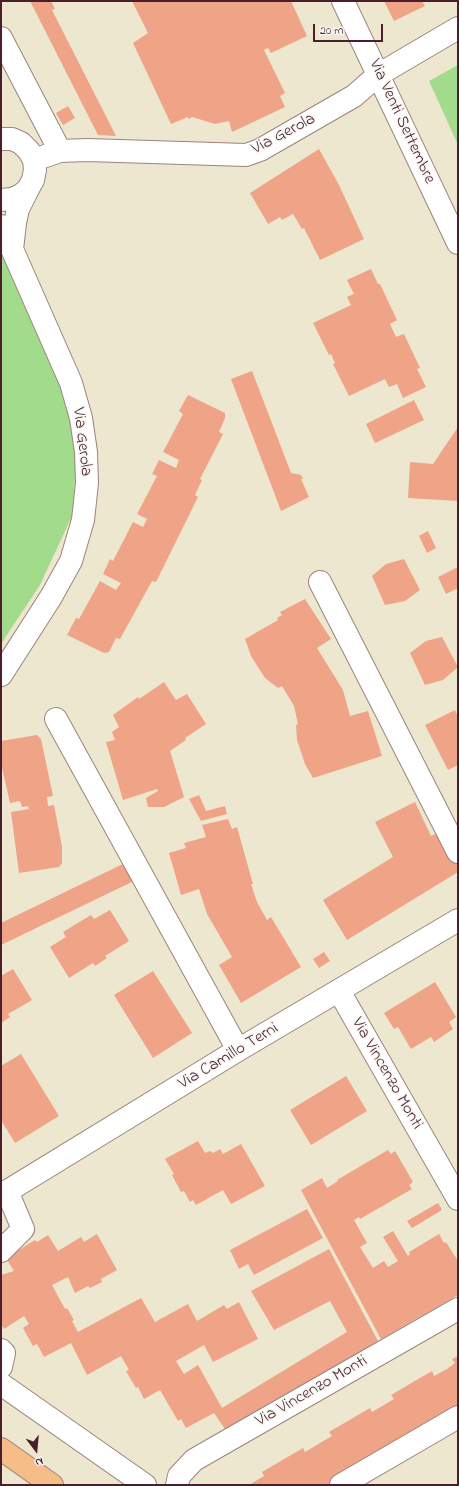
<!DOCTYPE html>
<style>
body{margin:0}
#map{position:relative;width:459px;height:1486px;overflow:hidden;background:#ede7cf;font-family:"Indie Flower",sans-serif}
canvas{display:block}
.frame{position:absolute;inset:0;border:2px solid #4a1f2b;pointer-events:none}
.north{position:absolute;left:16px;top:1430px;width:40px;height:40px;-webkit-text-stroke:3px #f6f6f2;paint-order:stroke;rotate:164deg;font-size:11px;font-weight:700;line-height:16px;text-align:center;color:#4a1f2b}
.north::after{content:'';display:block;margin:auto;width:14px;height:18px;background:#4a1f2b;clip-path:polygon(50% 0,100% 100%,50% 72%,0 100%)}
.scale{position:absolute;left:313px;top:24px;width:70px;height:18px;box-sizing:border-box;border:2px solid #4a1f2b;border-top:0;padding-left:5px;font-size:12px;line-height:14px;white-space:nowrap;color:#4a1f2b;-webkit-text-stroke:3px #f6f6f2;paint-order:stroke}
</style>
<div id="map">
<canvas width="459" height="1486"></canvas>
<div class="frame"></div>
<div class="north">N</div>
<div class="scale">20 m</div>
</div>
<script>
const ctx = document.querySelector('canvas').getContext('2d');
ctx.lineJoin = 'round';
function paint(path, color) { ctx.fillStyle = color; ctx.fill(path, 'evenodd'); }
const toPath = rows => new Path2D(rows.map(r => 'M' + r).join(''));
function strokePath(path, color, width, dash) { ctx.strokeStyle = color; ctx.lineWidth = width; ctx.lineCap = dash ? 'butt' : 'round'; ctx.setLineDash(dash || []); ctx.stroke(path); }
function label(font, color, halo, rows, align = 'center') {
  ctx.font = font + ' "Indie Flower",sans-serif'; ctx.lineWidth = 3; ctx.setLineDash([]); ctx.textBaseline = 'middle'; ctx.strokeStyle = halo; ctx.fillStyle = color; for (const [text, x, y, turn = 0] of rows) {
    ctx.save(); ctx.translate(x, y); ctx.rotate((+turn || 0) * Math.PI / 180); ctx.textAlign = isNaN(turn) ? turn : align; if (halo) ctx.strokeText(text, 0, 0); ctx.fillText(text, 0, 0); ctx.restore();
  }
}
paint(toPath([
 [458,65,458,145,429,81],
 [1,242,64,388,77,440,73,514,40,585,1,644]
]), '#a3db8d');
paint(toPath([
 [30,1,51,1,55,9,52,10,116,136,98,135],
 [132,1,291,1,307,36,271,53,268,48,264,50,285,93,280,96,285,107,232,132,229,121,215,124,192,117,189,119,188,117,171,124,133,43,148,33],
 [384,1,422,1,425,6,394,21],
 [68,106,75,118,63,125,56,113],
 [319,149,339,185,364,239,320,260,304,228,302,229,293,214,282,220,280,217,268,224,250,193],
 [371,269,378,284,380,284,397,320,390,324,396,337,404,334,420,368,417,369,426,387,403,398,397,384,389,387,385,379,349,396,333,364,335,363,331,354,329,355,313,323,351,305,347,297,354,294,347,280],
 [252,371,291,473,301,475,303,479,301,479,309,497,281,511,231,379],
 [188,395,225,413,225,418,219,432,223,434,200,479,202,480,195,495,198,497,156,582,152,581,120,639,116,638,109,652,104,653,67,635,76,618,79,619,100,581,116,590,121,583,103,574,110,559,113,561,133,522,143,527,147,519,137,514,157,476,152,474,159,460,176,468,179,460,163,452,183,414,179,411],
 [414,400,424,420,375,443,366,424],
 [458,427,458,501,408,498,410,462,433,464],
 [428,531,436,548,427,553,419,536],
 [404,559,420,590,405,601,385,605,372,576,386,564],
 [458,567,458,588,446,594,438,577],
 [305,599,331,639,317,648,343,690,350,716,368,711,382,756,313,778,305,764,297,740,296,725,298,724,294,706,282,686,278,688,265,678,251,656,245,639,278,620,277,618,282,615,280,612],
 [442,637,458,667,443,680,425,685,410,653,426,641],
 [164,682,176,700,187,694,206,724,185,738,186,740,170,751,184,797,164,807,148,807,146,798,158,791,157,789,123,800,106,742,115,740,112,732,119,727,113,715,138,697,139,699],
 [455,710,458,717,458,765,448,770,425,725],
 [37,735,41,739,53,796,47,797,48,806,54,805,62,847,62,863,59,867,19,873,11,812,29,809,28,806,22,807,20,801,10,803,1,763,1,741],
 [199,795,206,811,225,806,227,814,201,821,189,799],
 [415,802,431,836,442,831,458,863,458,872,347,940,323,900,393,857,375,822],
 [228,819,232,829,237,827,253,884,251,884,257,902,267,920,271,917,301,967,241,1003,219,965,232,957,207,914,199,889,181,895,169,853,186,848,184,843,206,837,202,825],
 [127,862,136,880,1,945,1,923],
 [110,910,129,941,105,956,107,958,95,966,93,963,69,978,50,947,66,937,63,932,91,915,94,919],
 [324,952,330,961,319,968,313,959],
 [13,969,32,1000,8,1014,10,1017,1,1023,1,976],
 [153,971,192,1033,153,1058,114,995],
 [435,982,456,1017,449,1022,453,1029,434,1042,431,1037,411,1049,398,1027,394,1029,384,1013],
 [21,1054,59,1116,15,1143,1,1120,1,1066],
 [346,1076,367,1111,311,1145,290,1110],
 [198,1141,205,1153,210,1151,213,1153,220,1149,223,1154,241,1144,265,1186,231,1204,223,1190,196,1205,193,1200,190,1202,184,1191,181,1192,172,1175,174,1174,165,1159],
 [388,1150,391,1154,395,1151,413,1182,409,1185,412,1189,360,1219,359,1217,354,1220,367,1243,360,1247,373,1268,384,1261,388,1267,398,1261,383,1237,393,1231,408,1256,410,1254,409,1252,439,1234,444,1243,446,1242,458,1261,458,1295,381,1339,301,1190,322,1178,327,1188,338,1181,337,1180],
 [438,1203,442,1210,412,1228,407,1221],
 [307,1209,323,1238,254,1275,248,1264,239,1269,230,1250],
 [97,1234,117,1270,101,1279,102,1282,90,1288,88,1286,75,1293,68,1277,52,1285,65,1309,67,1308,74,1320,72,1321,78,1332,141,1298,155,1322,188,1304,197,1321,224,1305,227,1309,239,1302,258,1339,213,1362,204,1345,176,1361,184,1374,198,1365,222,1408,347,1332,330,1301,274,1330,251,1291,329,1249,378,1341,227,1432,214,1413,186,1428,181,1419,178,1421,160,1390,144,1399,138,1387,136,1388,126,1371,129,1370,121,1356,87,1375,71,1343,44,1357,37,1344,33,1346,23,1328,29,1324,24,1316,4,1329,1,1324,1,1275,14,1271,6,1258,35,1240,37,1242,48,1235,58,1251,81,1237,84,1242],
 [458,1356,458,1404,457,1405,458,1407,333,1478,334,1481,327,1485,249,1485,264,1476,262,1472,303,1448,305,1452,332,1436,329,1432,370,1408,372,1412,394,1399,391,1395,432,1371,434,1376,447,1369,455,1363,452,1359]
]), '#efa387');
const minor = toPath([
 [343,1,458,243],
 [1,38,60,151],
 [1,139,12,139,21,143,29,151,34,160,35,170,33,180,28,189,21,195,12,199,1,200],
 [34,160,60,151,87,150,246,155,260,150,354,96,378,75,458,28],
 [1,226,12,249,15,223,18,209,28,189],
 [320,582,458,852],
 [1,675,51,597,71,561,83,520,87,483,86,452,81,418,71,383,12,249],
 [56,719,238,1050],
 [339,991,458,1199],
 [1,1195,238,1050,458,920],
 [1,1251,23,1229,7,1191],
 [1,1350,4,1353,1,1367],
 [1,1384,145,1485],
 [177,1485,179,1476,194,1460,458,1309],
 [341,1485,458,1417]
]);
const major = toPath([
 [1,1449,52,1485]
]);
strokePath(minor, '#9c837d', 24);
strokePath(major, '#9c837d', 24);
strokePath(minor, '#fff', 22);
strokePath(major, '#f7bd88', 22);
label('17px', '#4a1f2b', '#f6f6f2', [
 ["Via Venti Settembre",401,122,65],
 ["Via Gerola",284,135,-28],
 ["Via Gerola",81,442,83],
 ["Via Camillo Terni",229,1057,-31],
 ["Via Vincenzo Monti",386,1074,60],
 ["Via Vincenzo Monti",312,1392,-30]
]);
</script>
